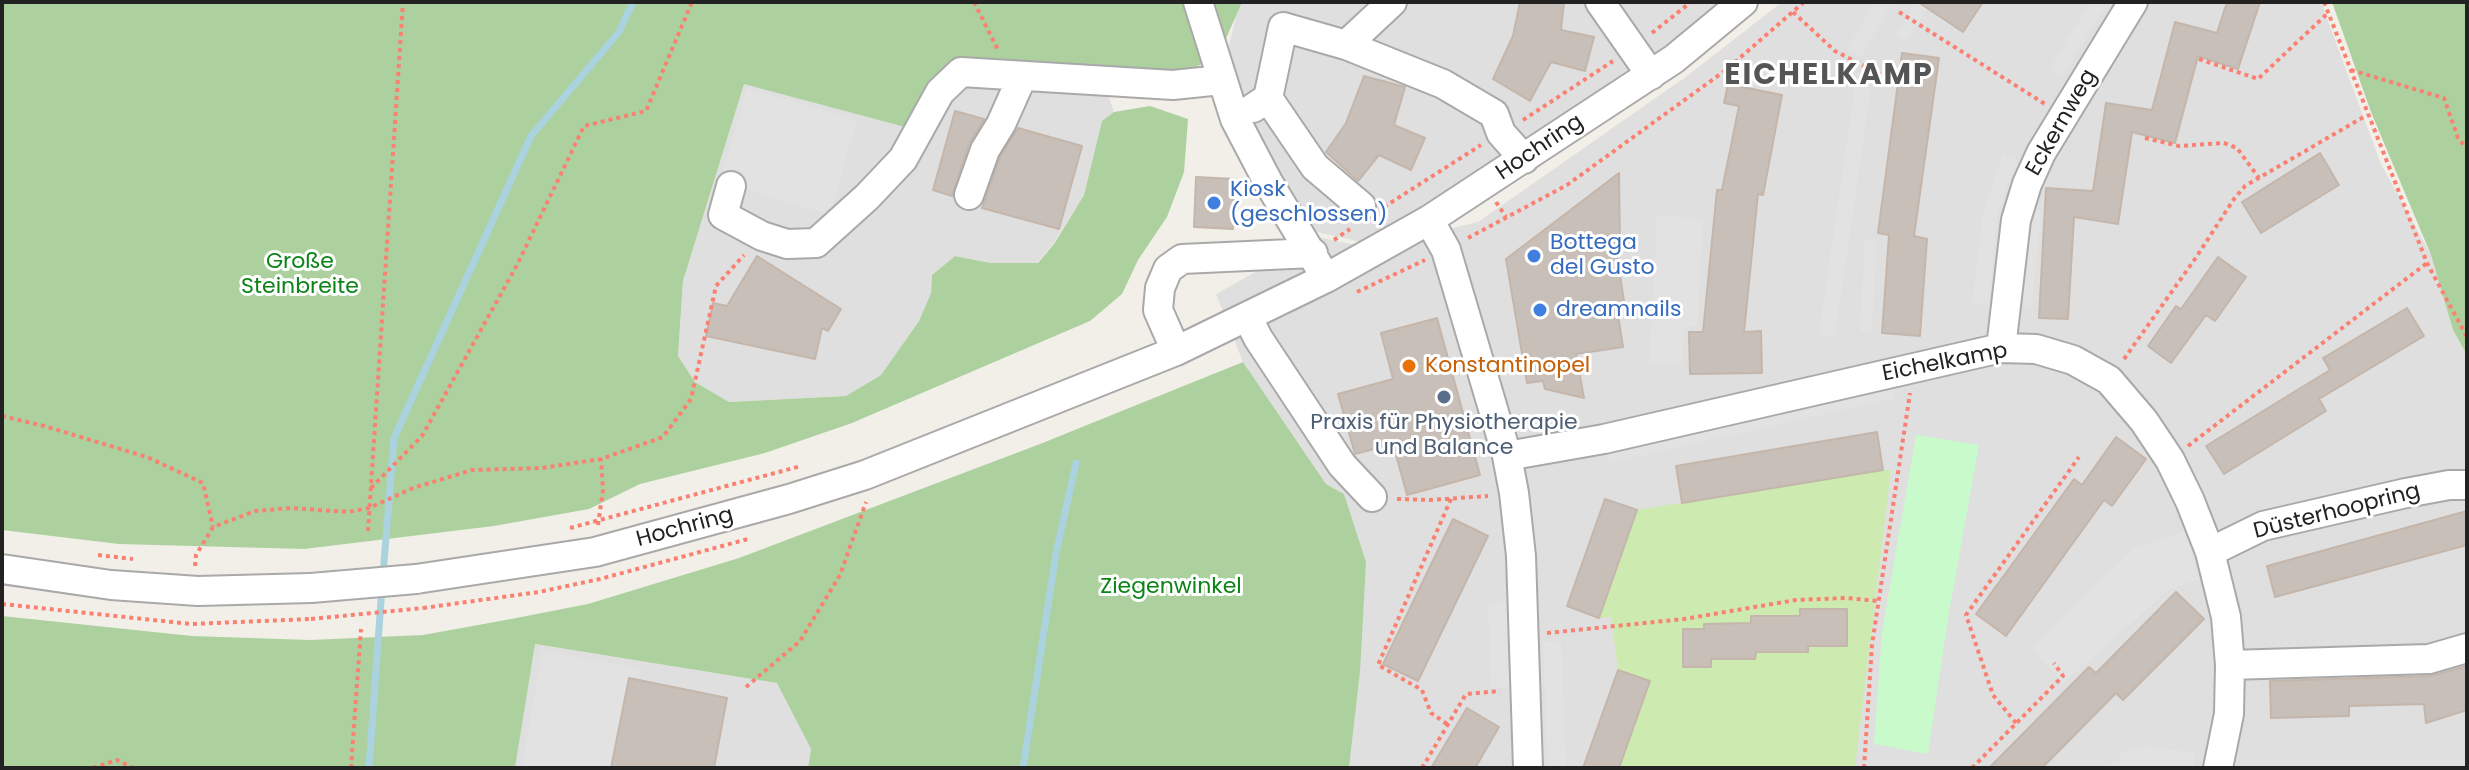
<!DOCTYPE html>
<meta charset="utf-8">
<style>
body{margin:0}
#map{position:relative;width:2469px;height:770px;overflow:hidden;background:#f2efe9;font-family:Poppins,sans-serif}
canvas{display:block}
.frame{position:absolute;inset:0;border:4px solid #222;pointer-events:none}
</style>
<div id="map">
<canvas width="2469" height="770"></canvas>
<div class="frame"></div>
</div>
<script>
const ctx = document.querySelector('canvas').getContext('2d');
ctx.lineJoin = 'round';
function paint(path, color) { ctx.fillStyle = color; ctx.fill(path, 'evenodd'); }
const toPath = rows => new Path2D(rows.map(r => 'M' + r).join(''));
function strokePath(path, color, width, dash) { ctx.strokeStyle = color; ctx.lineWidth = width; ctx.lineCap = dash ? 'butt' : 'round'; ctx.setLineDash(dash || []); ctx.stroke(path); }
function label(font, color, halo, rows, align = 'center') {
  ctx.font = font + ' Poppins,sans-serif'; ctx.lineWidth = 6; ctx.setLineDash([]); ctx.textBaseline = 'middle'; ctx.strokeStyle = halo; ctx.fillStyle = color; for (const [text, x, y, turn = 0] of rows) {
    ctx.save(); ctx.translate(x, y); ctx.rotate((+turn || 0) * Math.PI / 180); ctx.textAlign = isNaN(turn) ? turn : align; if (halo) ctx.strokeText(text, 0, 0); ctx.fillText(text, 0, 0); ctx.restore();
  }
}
paint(toPath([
 [1242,2,1737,2,1370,244,1317,232,1300,243,1221,80,1238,7],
 [1782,2,2321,2,2381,164,2431,255,2453,330,2467,355,2467,768,1349,768,1360,672,1344,494,1326,484,1243,362,1216,294,1318,237,1370,248,1478,222,1687,76],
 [961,71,1103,81,1114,112,1102,122,1084,195,1053,244,1037,263,990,263,955,256,932,275,931,293,919,321,881,375,846,396,729,402,695,382,678,356,683,281,744,83,920,131],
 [534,644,778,683,811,749,808,768,515,768]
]), '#e0dfdf');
paint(toPath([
 [1883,470,1891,470,1855,768,1619,768,1650,682,1618,670,1611,617,1599,618,1637,510],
 [1801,609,1846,609,1846,646,1808,646,1808,652,1756,652,1755,659,1711,659,1711,667,1683,667,1683,629,1704,629,1704,624,1751,623,1800,616]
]), '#cdebb0');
paint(toPath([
 [2,2,1242,2,1217,59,1147,84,961,71,920,131,744,84,683,281,678,356,695,382,729,402,846,396,881,375,919,321,931,293,932,275,955,256,990,263,1038,263,1054,244,1084,195,1102,121,1114,112,1150,106,1188,119,1184,172,1167,217,1138,260,1122,294,1090,321,852,423,765,453,640,484,589,509,494,526,304,549,119,544,2,530],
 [2332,2,2467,2,2467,355,2453,330,2431,255,2371,112],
 [1243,362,1326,484,1344,494,1366,562,1360,672,1349,768,808,768,811,749,777,683,535,644,515,768,2,768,2,616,192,636,310,640,423,635,511,619,588,604,739,558,1040,444]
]), '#add19e');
paint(toPath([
 [1916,435,1979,445,1948,618,1928,754,1874,744,1882,632]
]), '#c8facc');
paint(toPath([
 [1874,2,1892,2,1861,58,1847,50],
 [1916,2,1932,2,1906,42,1895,35],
 [2090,2,2108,2,2063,76,2050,68],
 [1857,72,1873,74,1835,336,1819,334],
 [747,88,857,120,830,215,720,182],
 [2003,153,2018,160,1997,214,1989,306,1972,303,1983,211],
 [2025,209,2041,210,2032,307,2017,306],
 [1657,216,1703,218,1697,326,1684,326,1682,365,1649,363],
 [1865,239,1877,241,1872,332,1860,331],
 [1892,382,1895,398,1609,463,1605,447],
 [2185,531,2199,579,2168,590,2063,684,2032,649,2134,548],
 [1508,602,1510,687,1491,688,1488,603],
 [1561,641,1566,767,1548,768,1543,642],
 [542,651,641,668,627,768,522,768],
 [2146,746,2195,753,2193,768,2107,768,2124,752,2137,747]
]), '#e2e2e2');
strokePath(toPath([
 [383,575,394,438,531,136,619,32,633,2],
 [369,768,382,587],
 [1023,768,1056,553,1076,463]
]), '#aad3df', 7);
const building = toPath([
 [1520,2,1564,2,1561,30,1594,37,1585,71,1551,62,1530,101,1493,79,1513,36,1520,2],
 [1918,2,1983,2,1963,32,1918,2],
 [2227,2,2260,2,2238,69,2198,56,2175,143,2132,132,2118,224,2074,217,2068,319,2039,318,2046,188,2093,191,2106,103,2152,110,2175,22,2217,33,2227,2],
 [1902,53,1939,58,1914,236,1927,239,1920,336,1882,333,1889,235,1878,233,1902,53],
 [1364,76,1405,87,1394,125,1425,138,1411,170,1379,155,1358,181,1326,152,1346,123,1364,76],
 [1728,84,1782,95,1763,195,1758,194,1744,332,1761,331,1762,373,1690,374,1689,332,1703,332,1717,190,1722,190,1739,106,1724,103,1728,84],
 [955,111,984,119,969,144,952,196,933,190,955,111],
 [1018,128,1082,146,1059,229,982,208,1000,157,1018,128],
 [2320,153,2339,185,2261,233,2242,202,2320,153],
 [1619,173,1620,250,1616,250,1624,301,1616,302,1623,347,1576,354,1584,398,1545,389,1543,381,1527,383,1506,259,1619,173],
 [1196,177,1235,179,1233,229,1194,227,1196,177],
 [757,256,841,309,828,331,822,328,815,359,706,336,713,303,727,306,757,256],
 [2218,257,2246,277,2215,321,2206,315,2171,363,2148,346,2176,306,2181,309,2218,257],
 [2407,308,2424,336,2319,399,2326,411,2224,474,2206,446,2330,370,2323,358,2407,308],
 [1437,318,1480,475,1407,495,1393,444,1355,454,1338,394,1393,379,1381,333,1437,318],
 [1877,432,1883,470,1682,503,1676,466,1877,432],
 [2116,437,2146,459,2112,506,2104,500,2006,636,1976,614,2074,479,2082,485,2116,437],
 [1605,499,1637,510,1599,618,1567,606,1605,499],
 [2467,511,2467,545,2275,597,2267,566,2467,511],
 [1453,519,1488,536,1418,681,1383,664,1453,519],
 [2176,592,2204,619,2123,700,2116,693,2042,768,1989,768,2089,667,2096,673,2176,592],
 [1800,609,1847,609,1847,646,1808,646,1808,652,1756,652,1755,659,1711,659,1711,667,1683,667,1683,629,1704,629,1704,624,1751,623,1751,616,1800,616,1800,609],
 [2467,666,2467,710,2426,723,2424,704,2349,706,2349,716,2271,718,2270,681,2430,676,2467,666],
 [1618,670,1650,681,1619,768,1583,768,1618,670],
 [629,678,727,698,714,768,611,768,629,678],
 [1467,708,1499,727,1475,768,1431,768,1467,708]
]);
paint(building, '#c7bfb8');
strokePath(building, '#c4b6ab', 2);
const minor = toPath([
 [1198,2,1235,119,1268,182,1326,278],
 [1600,2,1651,75],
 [1346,45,1392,2],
 [1268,98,1283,27,1346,45,1443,84,1494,114,1501,133,1524,159],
 [1253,108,1268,98,1315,167,1361,206],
 [731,186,723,215,762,236,787,244,816,243,867,197,903,159,940,92,961,72,1173,85,1221,80],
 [969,195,985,150,1001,124,1022,77],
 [1429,220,1446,250,1507,456,1514,493,1521,556,1528,768],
 [1248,318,1258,338,1342,465,1372,497],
 [2001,348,2016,220,2027,184,2041,153,2133,2],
 [1176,351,1158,310,1160,288,1168,269,1182,259,1313,253],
 [1507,456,1604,439,2001,348,2036,349,2073,360,2109,380,2144,421,2170,460,2190,501,2210,552,2226,617,2230,665,2229,714,2218,768],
 [2210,552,2263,526,2406,493,2449,485,2467,485],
 [2,569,111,585,198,591,311,588],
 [416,579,595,552,789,499,865,475,1176,351,1326,278,1429,220,1674,59,1743,2],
 [2230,665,2429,659,2467,648]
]);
strokePath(minor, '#a9a9a9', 32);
strokePath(toPath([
 [974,2,998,50],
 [2324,2,2427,263,2467,337],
 [1793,12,1835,51,1880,74],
 [1899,12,2045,104],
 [1652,33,1691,2],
 [2199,59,2258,79,2328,13],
 [2351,70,2444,98,2458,138,2467,149],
 [1523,120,1613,61],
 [2145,138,2179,146,2224,143,2237,148,2259,178],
 [1496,202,1506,217],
 [1384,207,1481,145],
 [1468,238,1567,185,1726,70,1804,2],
 [1334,240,1350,229],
 [1357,292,1425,260],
 [2124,359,2195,259,2234,199,2245,186,2367,115],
 [2,416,44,426,147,457,203,483,213,527],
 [2188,446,2427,263],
 [371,488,422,436,517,265,584,126,646,111,692,2],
 [1397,499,1430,500,1488,496],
 [598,525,603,490,601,459],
 [570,528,801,466],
 [368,531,403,2],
 [98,555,133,559],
 [195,566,196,555,213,527,255,511,291,508,348,512,369,508,413,488,472,470,542,468,601,459,663,437,691,399,716,286,744,255],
 [2,604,191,624,311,619],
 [423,608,539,592,600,579,748,539],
 [1547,633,1684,619,1796,600,1846,598,1879,601],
 [746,687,800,641,840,575,866,502],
 [2016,723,1993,695,1966,615,2079,457],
 [1447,724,1431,713,1422,690,1378,665,1451,499],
 [93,768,117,760,133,768],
 [351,768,361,629],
 [1422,768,1466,694,1500,691],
 [1864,768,1872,645,1910,393],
 [1972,768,2063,676,2054,663]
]), '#fa8072', 4, [4, 4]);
strokePath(minor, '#fff', 28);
const minorBridge = toPath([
 [311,588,416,579]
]);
strokePath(minorBridge, '#a9a9a9', 32, []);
strokePath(toPath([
 [311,619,423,608]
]), '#fa8072', 4, [4, 4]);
strokePath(minorBridge, '#fff', 28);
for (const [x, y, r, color] of [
 [1214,203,8,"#3f7fe0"],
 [1534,256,8,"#3f7fe0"],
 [1540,310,8,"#3f7fe0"],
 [1409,366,8,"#e8710a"],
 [1444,397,8,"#5c6f8a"]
]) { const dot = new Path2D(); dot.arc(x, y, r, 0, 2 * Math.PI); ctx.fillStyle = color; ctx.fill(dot); strokePath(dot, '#fff', 3); }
label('22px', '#222', '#fff', [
 ["Eckernweg",2062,123,-60],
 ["Hochring",1540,148,-34],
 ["Eichelkamp",1945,363,-11],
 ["Düsterhoopring",2337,512,-14],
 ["Hochring",685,528,-15]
]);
label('22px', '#366cbe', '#fff', [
 ["Kiosk",1230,190],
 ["(geschlossen)",1230,215],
 ["Bottega",1550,243],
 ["del Gusto",1550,268],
 ["dreamnails",1556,310]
], 'left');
label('22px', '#0c8416', '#fff', [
 ["Große",300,262],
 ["Steinbreite",300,287],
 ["Ziegenwinkel",1171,587]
]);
label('22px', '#c56008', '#fff', [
 ["Konstantinopel",1425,366]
], 'left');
label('22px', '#4e5e75', '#fff', [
 ["Praxis für Physiotherapie",1444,423],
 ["und Balance",1444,448]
]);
ctx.letterSpacing = '2px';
label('bold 30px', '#555', '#fff', [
 ["EICHELKAMP",1829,76]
]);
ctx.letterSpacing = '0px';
</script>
